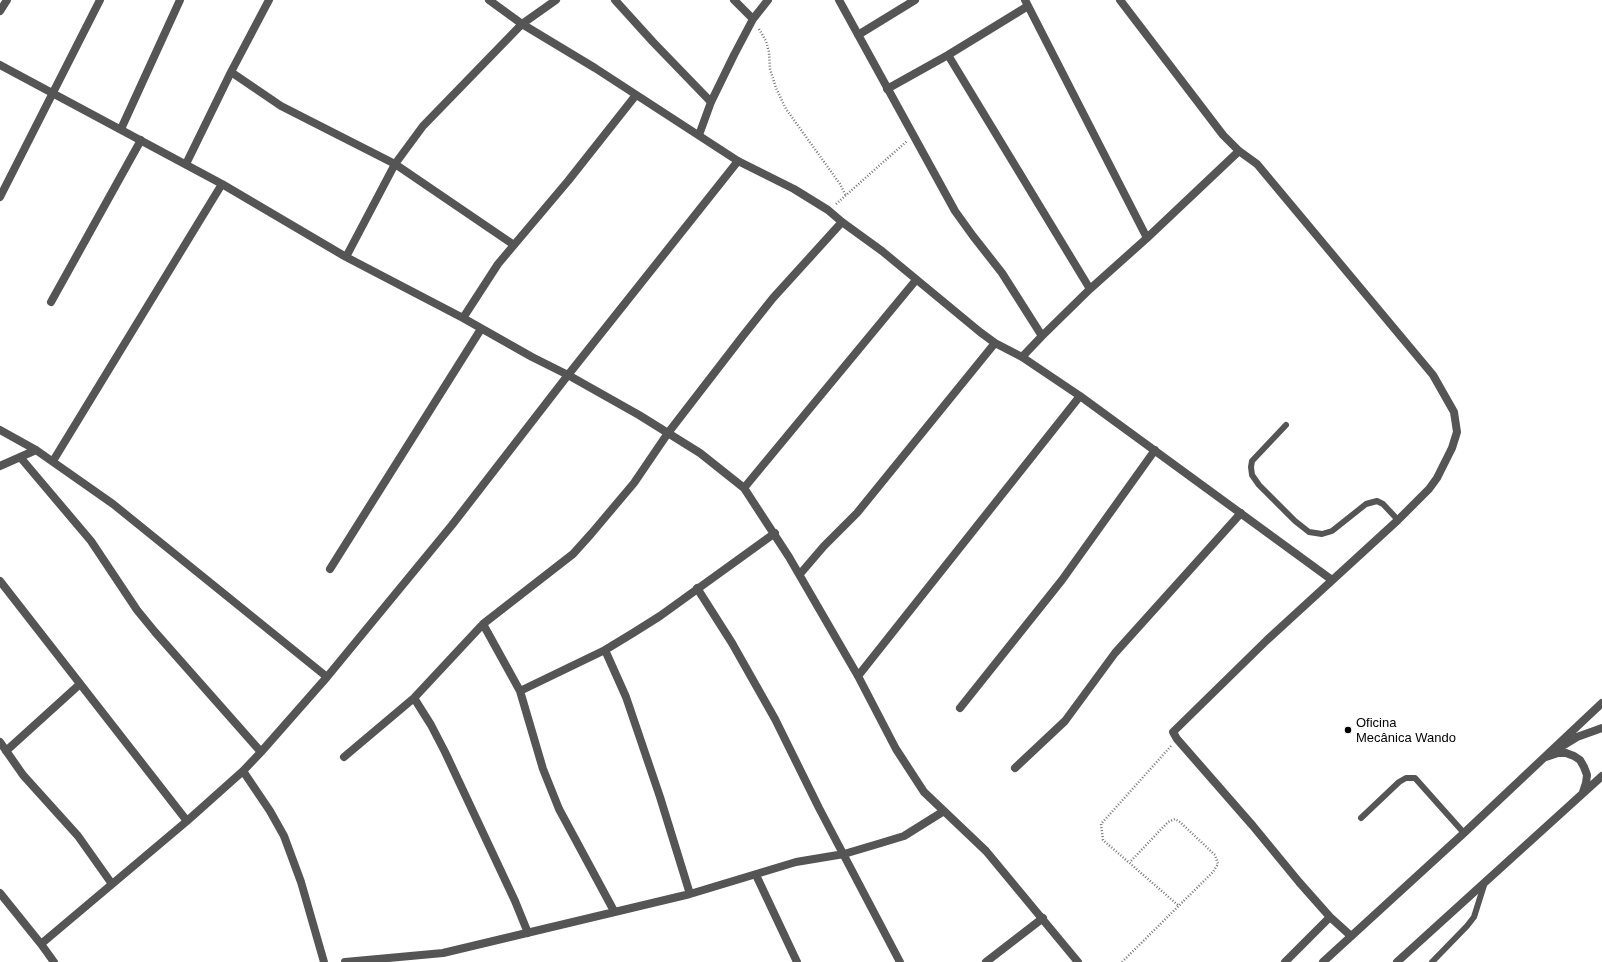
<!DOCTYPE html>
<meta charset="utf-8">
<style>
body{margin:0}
canvas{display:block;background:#fff}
</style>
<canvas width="1602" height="962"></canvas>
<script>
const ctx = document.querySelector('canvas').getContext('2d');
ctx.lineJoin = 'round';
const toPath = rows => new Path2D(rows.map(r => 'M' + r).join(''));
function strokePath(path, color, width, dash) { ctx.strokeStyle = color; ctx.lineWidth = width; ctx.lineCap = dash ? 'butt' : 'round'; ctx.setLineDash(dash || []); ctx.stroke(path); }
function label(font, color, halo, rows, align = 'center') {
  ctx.font = font + ' Arial,sans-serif'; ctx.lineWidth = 4; ctx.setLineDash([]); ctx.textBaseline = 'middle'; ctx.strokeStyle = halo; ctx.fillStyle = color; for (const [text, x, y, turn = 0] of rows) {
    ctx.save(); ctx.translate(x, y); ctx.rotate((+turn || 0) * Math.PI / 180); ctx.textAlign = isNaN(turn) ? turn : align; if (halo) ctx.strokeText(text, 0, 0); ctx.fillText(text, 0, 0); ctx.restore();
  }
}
strokePath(toPath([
 [759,29,766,41,769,52,770,69,776,88,786,109,840,184,846,196],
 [836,204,907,141],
 [1171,746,1101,824,1103,840,1179,906],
 [1122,962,1213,872,1218,864,1215,855,1180,822,1175,819,1168,822,1130,862]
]), '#777', 2.5, [1, 2]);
strokePath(toPath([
 [1286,425,1252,461,1251,467,1252,475,1259,485,1295,521,1309,532,1322,534,1332,531,1366,504,1377,501,1383,504,1398,520],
 [1361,818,1399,782,1406,778,1415,778,1464,833],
 [1432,962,1467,926,1474,917,1485,882]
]), '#555', 6);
strokePath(toPath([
 [489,0,522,24,595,68,738,161,794,189,828,210,842,222,882,251,980,332,995,343,1022,357,1080,396,1332,580],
 [615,0,653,42,711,102],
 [734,0,753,19],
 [839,0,955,211,973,236,1002,273,1042,336,1022,357],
 [1025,0,1147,238],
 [1120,0,1223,135,1239,151,1257,164,1433,375,1454,412,1457,432,1452,448,1437,478,1429,489,1398,520,1267,640,1173,732,1177,739,1253,826,1299,882,1330,917,1351,936],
 [0,11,7,0],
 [858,35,915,0],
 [948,55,1090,289],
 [0,65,222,184,346,257,463,318,532,357,568,375,639,415,700,453,744,488,789,557,858,676,896,749,924,792,986,851,1078,962],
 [231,72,281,106,395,164,514,245,498,264,463,318],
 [887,89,948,55,1028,6],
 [121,129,180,0],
 [699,135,711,102,734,55,753,19,768,0],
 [186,164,231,72,269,0],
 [0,197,100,0],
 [514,245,568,181,636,95],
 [346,257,395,164,423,126,522,24,556,0],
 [51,302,141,140],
 [1042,336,1090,289,1147,238,1239,151],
 [0,430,36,450,113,504,327,677],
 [20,457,91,541,137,610,155,632,261,752],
 [53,461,222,184],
 [0,466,36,450],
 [744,488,916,280],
 [330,569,481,329],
 [800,574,824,546,857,513,995,343],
 [0,581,187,821],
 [697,588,732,643,775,719,819,808,900,962],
 [483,624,520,691],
 [605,650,626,697,660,797,690,894],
 [858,676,1080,396],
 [414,698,431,725,445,752,515,901,528,933],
 [960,708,1062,580,1155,450],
 [0,742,23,775,78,836,112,884],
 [6,751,80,684],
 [344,757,414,698,483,624,573,554,591,534,634,483,668,433,742,337,773,298,842,222],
 [1015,768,1065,721,1115,653,1241,513],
 [243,771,270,811,284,836,301,882,324,962],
 [756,875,797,962],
 [0,893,41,944,54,962],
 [614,911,559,809,543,769,520,691,605,650,633,633,660,616,775,533],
 [41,944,187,821,243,771,261,752,327,677,452,525,568,375,738,161],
 [345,962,443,953,690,894,796,862,844,854,881,843,904,836,944,811],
 [986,962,1043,918],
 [1285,962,1330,917]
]), '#555', 8);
strokePath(toPath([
 [1559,748,1577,737,1602,728],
 [1546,757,1558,753,1566,753,1574,756,1580,760,1584,767,1587,775,1586,783,1583,792],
 [1323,962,1464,833,1602,703],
 [1397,962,1602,776]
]), '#555', 8);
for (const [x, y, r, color] of [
 [1348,730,4,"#000"]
]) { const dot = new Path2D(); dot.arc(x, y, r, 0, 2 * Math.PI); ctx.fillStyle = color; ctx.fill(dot); strokePath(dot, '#fff', 1.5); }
label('13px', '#000', '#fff', [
 ["Oficina",1356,723],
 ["Mecânica Wando",1356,738]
], 'left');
</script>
